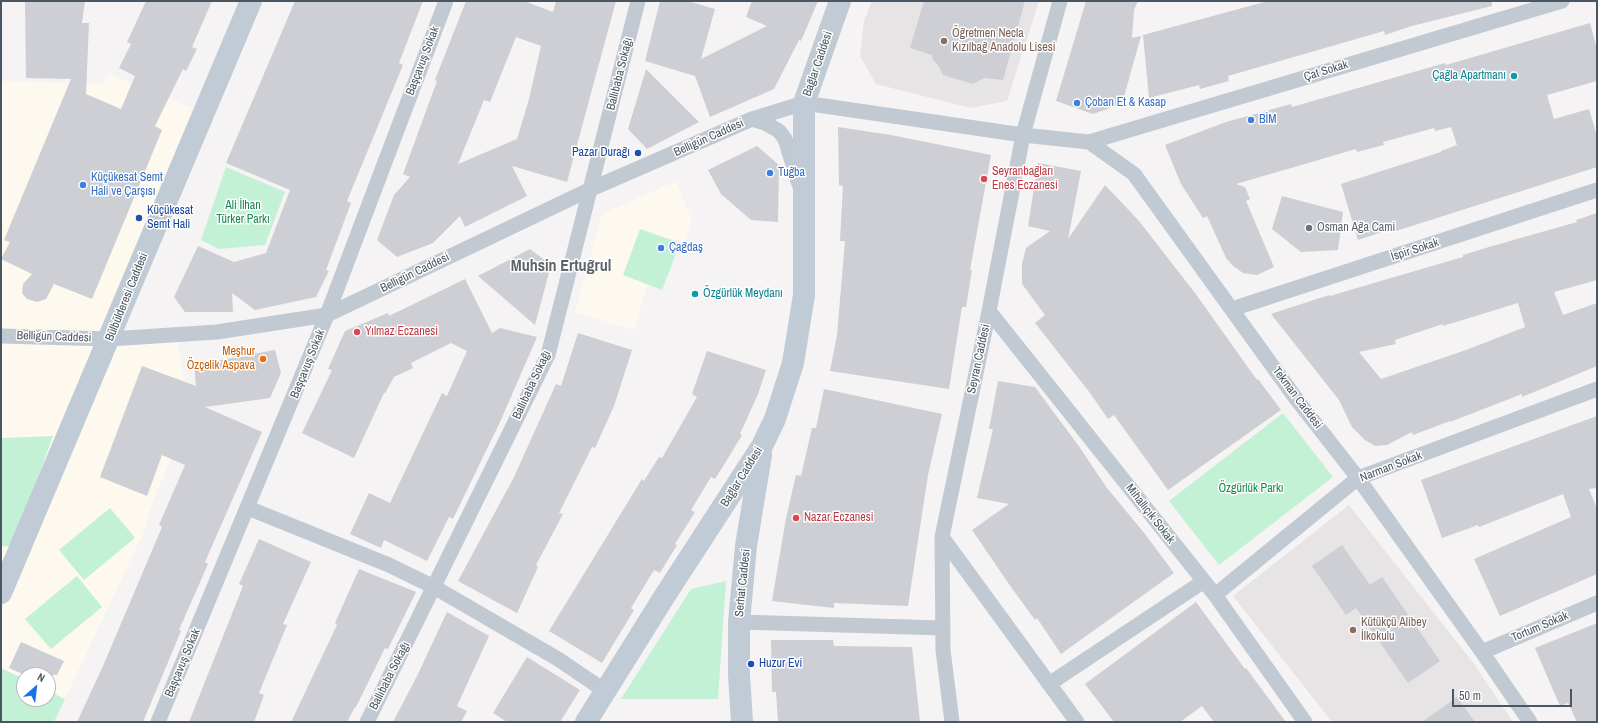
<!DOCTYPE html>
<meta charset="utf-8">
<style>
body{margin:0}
#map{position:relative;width:1598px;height:723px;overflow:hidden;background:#f5f3f3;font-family:"Archivo Narrow",sans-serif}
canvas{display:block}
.frame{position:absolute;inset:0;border:2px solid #4a5661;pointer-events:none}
.north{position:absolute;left:16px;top:667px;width:40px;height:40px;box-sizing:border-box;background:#fff;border:1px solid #b7bbc0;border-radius:50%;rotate:28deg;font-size:11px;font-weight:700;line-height:16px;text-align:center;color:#4a5661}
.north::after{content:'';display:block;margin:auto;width:14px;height:18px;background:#1a73e8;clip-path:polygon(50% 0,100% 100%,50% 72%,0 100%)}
.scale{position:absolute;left:1452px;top:689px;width:120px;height:18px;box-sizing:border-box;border:2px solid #4a5661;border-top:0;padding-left:5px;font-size:12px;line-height:14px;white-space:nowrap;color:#4a5661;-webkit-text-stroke:3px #fff;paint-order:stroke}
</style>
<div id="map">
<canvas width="1598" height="723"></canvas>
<div class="frame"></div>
<div class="north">N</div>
<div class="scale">50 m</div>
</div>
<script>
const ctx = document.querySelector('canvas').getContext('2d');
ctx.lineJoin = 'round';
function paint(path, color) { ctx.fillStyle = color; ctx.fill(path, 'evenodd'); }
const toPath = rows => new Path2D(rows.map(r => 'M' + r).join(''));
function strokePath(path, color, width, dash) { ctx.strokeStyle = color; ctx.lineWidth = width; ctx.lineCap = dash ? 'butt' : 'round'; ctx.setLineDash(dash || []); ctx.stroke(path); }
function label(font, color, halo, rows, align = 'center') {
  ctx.font = font + ' "Archivo Narrow",sans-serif'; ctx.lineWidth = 3; ctx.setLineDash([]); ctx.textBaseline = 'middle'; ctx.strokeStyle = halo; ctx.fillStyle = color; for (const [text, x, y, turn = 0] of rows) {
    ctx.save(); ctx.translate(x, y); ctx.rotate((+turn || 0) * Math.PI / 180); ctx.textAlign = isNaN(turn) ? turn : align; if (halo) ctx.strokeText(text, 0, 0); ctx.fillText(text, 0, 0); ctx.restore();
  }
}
paint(toPath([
 [109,74,204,113,110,338,177,335,185,391,197,397,149,511,146,527,54,722,1,722,1,81,102,84],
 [24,675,48,675,48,699,24,699],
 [676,181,692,220,685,242,662,237,634,330,575,312,602,214]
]), '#fdf9ef');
paint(toPath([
 [872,1,1039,1,1007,101,971,108,876,84,860,56,864,21],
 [1349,505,1474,664,1513,722,1332,722,1233,596]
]), '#e6e4e5');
paint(toPath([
 [226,167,285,192,265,245,219,249,201,240],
 [640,229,680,243,662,290,623,275],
 [1283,413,1333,477,1219,565,1169,501],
 [53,436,13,547,1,546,1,438],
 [110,508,135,538,84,580,59,550],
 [77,576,102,607,51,649,25,619],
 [726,581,718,699,621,699,691,589],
 [1,668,24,679,24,699,48,699,48,691,65,699,54,722,1,722]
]), '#c3f1d5');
paint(toPath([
 [25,1,85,1,82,23,89,23,86,94,121,109,135,76,119,68,131,44,127,42,146,1,212,1,192,47,197,49,186,71,183,69,155,126,162,130,92,299,54,284,46,299,37,302,27,299,22,293,23,284,32,274,1,259,10,242,4,240,71,79,26,78],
 [295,1,423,1,399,63,403,65,347,201,351,203,326,270,329,271,316,297,255,310,232,293,233,312,185,312,174,297,198,246,234,262,266,253,290,190,226,163],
 [466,1,524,1,553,12,556,1,616,1,567,182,512,166,527,196,465,227,460,216,433,243,397,257,377,240,394,195,410,177,403,174,437,81,435,80],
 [516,37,541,46,529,99,517,139,458,164,484,100,490,102],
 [660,1,688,1,715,9,701,59,767,26,746,17,752,1,818,1,801,41,799,40,774,89,710,117,695,76,645,61],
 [924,1,1025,1,1003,80,985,78,973,84,943,75,938,65,933,60,932,55,910,48],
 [1086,1,1138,1,1134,10,1132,38,1141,36,1122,104,1093,114,1056,101],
 [1268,1,1492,1,1492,6,1412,26,1385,35,1384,31,1228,76,1229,81,1200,89,1199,85,1149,98,1143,35],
 [1590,23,1597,49,1597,81,1547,95,1554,119,1589,109,1597,136,1597,167,1396,231,1394,228,1358,240,1341,184,1441,152,1441,151,1457,145,1451,127,1435,131,1434,128,1383,142,1384,145,1357,152,1356,149,1236,184,1245,187,1250,199,1246,201,1274,267,1257,275,1243,273,1233,266,1226,258,1207,216,1203,218,1181,184,1165,145,1226,122,1291,104,1292,107,1445,63,1446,65],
 [646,69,699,122,647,149,628,129],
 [838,127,891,135,991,155,970,270,972,270,966,307,962,307,949,389,830,371,837,335,845,241,840,241,843,186,839,185],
 [757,146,779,165,778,222,751,220,721,194,708,170],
 [1038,163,1081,171,1068,239,1105,185,1139,221,1195,293,1257,380,1258,379,1281,410,1168,490,1114,415,1108,419,1090,393,1035,323,1045,315,1022,284,1022,264,1026,248,1050,231,1028,226],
 [1282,196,1343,212,1338,250,1301,252,1272,229],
 [1597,213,1597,280,1554,292,1563,315,1597,303,1597,366,1522,397,1522,394,1450,422,1450,421,1413,435,1412,432,1387,445,1375,446,1365,440,1352,427,1339,400,1271,314,1329,295,1330,296,1384,280,1463,257,1463,255,1489,247,1577,222,1576,220],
 [1518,303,1525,327,1466,350,1381,379,1359,352,1396,344,1395,340,1443,324,1443,326],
 [530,249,551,265,535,325,478,276],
 [465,279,492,333,500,328,537,337,500,422,453,519,449,517,427,561,384,540,381,548,350,534,369,493,390,503,442,393,447,396,467,351,451,343,411,363,413,368,394,377,385,393,384,393,354,458,302,433,332,370,328,369,345,331,388,313,389,316],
 [578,333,632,350,614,406,595,448,592,447,559,513,563,514,536,565,538,567,517,613,458,581,514,477,556,384,561,386],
 [275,350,281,373,270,398,205,407,262,432,205,562,208,564,179,630,181,631,143,722,77,722,103,666,162,527,159,525,185,465,162,455,147,496,100,477,142,366,196,386,194,365],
 [707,351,766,370,758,394,740,434,742,435,730,455,715,479,711,477,691,510,695,512,675,544,677,545,660,573,654,570,631,608,634,610,602,663,549,631,642,479,644,481,659,457,662,458,697,397,692,394],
 [998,381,1035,387,1078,445,1107,488,1145,534,1174,573,1061,654,1037,618,1035,620,1011,587,972,530,1009,504,977,498,993,429,989,429],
 [824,389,942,414,928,475,908,606,834,603,834,608,772,601,786,518,796,475,801,476,812,428,816,428],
 [1597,416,1597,488,1589,489,1597,509,1597,574,1500,616,1474,559,1571,517,1563,494,1479,527,1478,525,1442,538,1421,480],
 [259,539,311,562,283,624,287,625,259,693,264,695,254,722,189,722,243,586,239,584],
 [1342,545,1370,585,1382,577,1440,661,1408,683,1356,608,1346,615,1312,566],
 [359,569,416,592,388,649,385,648,356,707,355,707,347,722,291,722,337,625,335,623],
 [1196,602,1245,669,1246,668,1286,722,1214,722,1202,706,1180,722,1114,722,1085,684],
 [447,612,489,636,457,706,467,711,461,722,393,722,417,676],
 [1597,623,1597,722,1577,722,1568,703,1560,706,1535,648],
 [771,640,833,640,834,646,912,647,920,722,778,722,776,692,772,692],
 [21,642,64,661,57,675,25,675,9,668],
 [527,657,580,690,560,722,507,722,493,713],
 [1457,697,1475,722,1422,722]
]), '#cdcfd5');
strokePath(toPath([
 [752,119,765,123,779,131,785,139,799,184],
 [1089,142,1562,1],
 [1232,309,1597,190],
 [989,311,1215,595,1305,722],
 [1,336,110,339,217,332,327,315,591,189,752,119,804,103,1023,135,1089,142,1134,174,1297,400,1358,478,1482,652,1530,722],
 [248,508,389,565,434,587,558,659,605,691],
 [942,537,1077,722],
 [1215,595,1358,478,1597,389],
 [739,622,943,628],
 [1482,652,1597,603],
 [1049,684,1204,581],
 [158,722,327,315,446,1],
 [367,722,548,355,638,1],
 [952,722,943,650,942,537,989,311,1023,135,1060,1]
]), '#c1cad2', 15);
strokePath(toPath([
 [1,593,251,1],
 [586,722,664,597,762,446,775,419,793,363,804,295,804,103,840,1],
 [742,722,739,675,739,622,746,546,761,455]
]), '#c1cbd6', 22);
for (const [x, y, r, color] of [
 [944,41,4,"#8d6e63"],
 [1514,76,4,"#0f9aa8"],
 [1077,103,4,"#3f7fe0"],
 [1251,120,4,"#3f7fe0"],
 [638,153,4,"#1a4fb4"],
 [770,173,4,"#3f7fe0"],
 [984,179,4,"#e0444e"],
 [83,185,4,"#3f7fe0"],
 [139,218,4,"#1a4fb4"],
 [1309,228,4,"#6b7280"],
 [661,248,4,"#3f7fe0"],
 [695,294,4,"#0f9aa8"],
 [357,332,4,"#e0444e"],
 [263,359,4,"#e8710a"],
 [796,518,4,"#e0444e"],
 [1353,630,4,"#8d6e63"],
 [751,664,4,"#1a4fb4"]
]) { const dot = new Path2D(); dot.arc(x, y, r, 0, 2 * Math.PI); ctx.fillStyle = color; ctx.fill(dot); strokePath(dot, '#fff', 1.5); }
label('12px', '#785e54', '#fff', [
 ["Öğretmen Necla",952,34],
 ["Kızılbağ Anadolu Lisesi",952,48],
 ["Kütükçü Alibey",1361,623],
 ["İlkokulu",1361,637]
], 'left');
label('12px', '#4a5661', '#fff', [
 ["Başçavuş Sokak",423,61,-69],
 ["Bağlar Caddesi",818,64,-71],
 ["Çat Sokak",1326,71,-17],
 ["Ballıbaba Sokağı",620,74,-76],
 ["Belligün Caddesi",709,138,-24],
 ["İspir Sokak",1415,250,-18],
 ["Belligün Caddesi",415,273,-26],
 ["Bülbülderesi Caddesi",127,297,-68],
 ["Belligün Caddesi",54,337,2],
 ["Seyran Caddesi",979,359,-78],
 ["Başçavuş Sokak",308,364,-68],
 ["Ballıbaba Sokağı",532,385,-65],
 ["Tekman Caddesi",1297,398,53],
 ["Narman Sokak",1391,467,-21],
 ["Bağlar Caddesi",742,477,-58],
 ["Mihallıçık Sokak",1150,514,52],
 ["Serhat Caddesi",743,583,-84],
 ["Tortum Sokak",1540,627,-23],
 ["Başçavuş Sokak",183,663,-67],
 ["Ballıbaba Sokağı",390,676,-63]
]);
label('12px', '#0d838f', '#fff', [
 ["Çağla Apartmanı",1506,76],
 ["Özgürlük Meydanı",703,294,"left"]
], 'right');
label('12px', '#366cbe', '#fff', [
 ["Çoban Et & Kasap",1085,103],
 ["BİM",1259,120],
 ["Tuğba",778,173],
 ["Küçükesat Semt",91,178],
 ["Hali ve Çarşısı",91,192],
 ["Çağdaş",669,248]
], 'left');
label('12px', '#164399', '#fff', [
 ["Pazar Durağı",630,153,"right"],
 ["Küçükesat",147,211],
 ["Semt Hali",147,225],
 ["Huzur Evi",759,664]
], 'left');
label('12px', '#be3a42', '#fff', [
 ["Seyranbağları",992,172],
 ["Enes Eczanesi",992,186],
 ["Yılmaz Eczanesi",365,332],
 ["Nazar Eczanesi",804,518]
], 'left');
label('12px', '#17864f', '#fff', [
 ["Ali İlhan",243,206],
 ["Türker Parkı",243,220],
 ["Özgürlük Parkı",1251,489]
]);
label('12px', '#5b616d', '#fff', [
 ["Osman Ağa Cami",1317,228]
], 'left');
label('12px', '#c56008', '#fff', [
 ["Meşhur",255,352],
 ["Özçelik Aspava",255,366]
], 'right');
label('bold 16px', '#5f6368', '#fff', [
 ["Muhsin Ertuğrul",561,267]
]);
</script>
